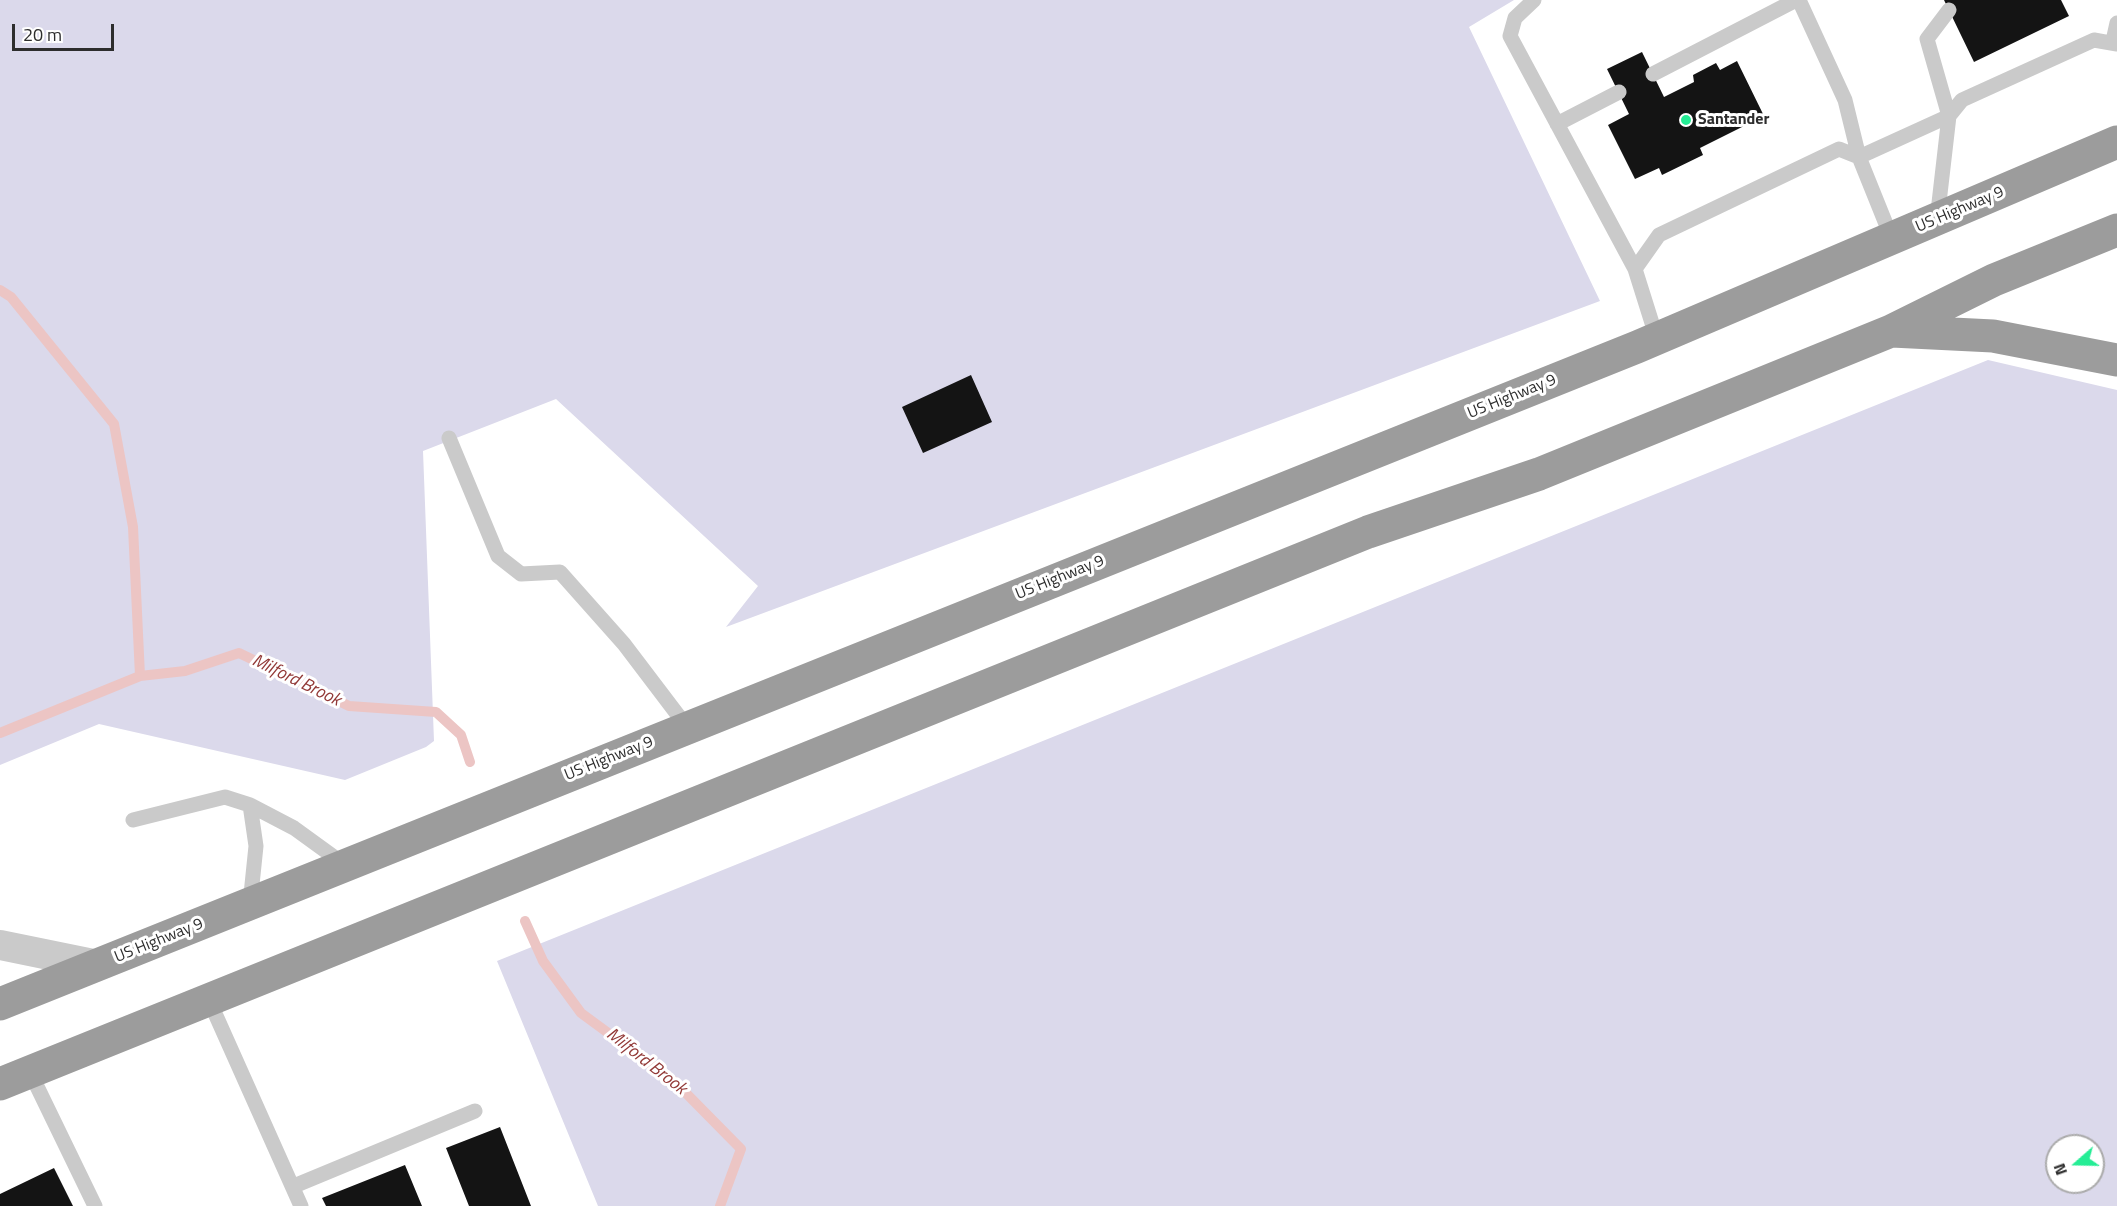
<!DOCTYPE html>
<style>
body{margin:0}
#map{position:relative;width:2117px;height:1206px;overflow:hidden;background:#fff;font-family:"Titillium Web",sans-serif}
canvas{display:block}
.north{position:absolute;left:2045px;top:1134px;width:60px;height:60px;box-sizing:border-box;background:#fff;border:2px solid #ababab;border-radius:50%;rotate:250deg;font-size:16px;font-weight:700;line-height:24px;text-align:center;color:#2d2d2d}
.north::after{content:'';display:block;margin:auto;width:21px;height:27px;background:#25ed95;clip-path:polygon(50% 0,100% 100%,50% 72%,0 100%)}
.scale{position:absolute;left:12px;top:24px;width:102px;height:27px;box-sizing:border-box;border:3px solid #2d2d2d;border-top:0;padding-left:8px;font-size:18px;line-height:21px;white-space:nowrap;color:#2d2d2d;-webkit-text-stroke:4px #fff;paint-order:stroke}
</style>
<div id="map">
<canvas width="2117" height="1206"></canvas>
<div class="north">N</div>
<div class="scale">20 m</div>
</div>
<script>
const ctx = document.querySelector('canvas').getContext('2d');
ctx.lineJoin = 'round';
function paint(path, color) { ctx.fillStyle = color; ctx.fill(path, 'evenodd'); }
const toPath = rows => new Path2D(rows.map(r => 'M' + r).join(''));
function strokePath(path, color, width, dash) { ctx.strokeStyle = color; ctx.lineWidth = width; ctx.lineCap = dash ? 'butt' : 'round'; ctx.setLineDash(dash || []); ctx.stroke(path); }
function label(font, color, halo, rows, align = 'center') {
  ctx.font = font + ' "Titillium Web",sans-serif'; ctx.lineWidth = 6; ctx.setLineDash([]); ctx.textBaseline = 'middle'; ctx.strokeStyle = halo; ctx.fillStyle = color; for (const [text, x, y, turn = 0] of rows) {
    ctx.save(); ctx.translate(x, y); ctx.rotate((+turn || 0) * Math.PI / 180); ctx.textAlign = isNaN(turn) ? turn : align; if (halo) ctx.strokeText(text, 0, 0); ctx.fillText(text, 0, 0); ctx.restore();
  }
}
paint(toPath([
 [0,0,1514,0,1469,27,1600,301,726,627,758,586,556,399,423,451,434,741,426,747,345,780,99,724,0,765],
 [1988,360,2117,390,2117,1206,598,1206,497,961],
 [2057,1146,2093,1146,2093,1182,2057,1182]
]), '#dbd9eb');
strokePath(toPath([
 [0,290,11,297,114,424,133,527,140,676],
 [0,733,140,676,185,671,239,653,349,706,436,712,461,735,470,762],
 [525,921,543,961,581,1013,675,1082,741,1149,720,1206]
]), '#ecc5c4', 10);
paint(toPath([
 [1944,0,2061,0,2069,16,1974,62],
 [1642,52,1664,97,1694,82,1693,75,1716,63,1720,70,1737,61,1764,116,1700,148,1703,155,1662,175,1659,168,1635,179,1608,125,1629,114,1607,69],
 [971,375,992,422,923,453,902,407],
 [500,1127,531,1206,469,1206,446,1148],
 [405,1165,422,1206,326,1206,322,1198],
 [54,1168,73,1206,0,1206,0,1194]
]), '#141414');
strokePath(toPath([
 [1534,0,1515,18,1510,36,1635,269,1657,339],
 [1799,0,1845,100,1859,157,1892,239],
 [2113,41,2117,23],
 [1653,74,1796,0],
 [1557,124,1619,92],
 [1937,220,1949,116,1927,39,1949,10],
 [1635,269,1659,235,1839,149,1859,157,1949,116,1962,100,2094,40,2117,44],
 [449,438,498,556,521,574,560,572,624,644,687,727],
 [133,820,225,797,250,805],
 [250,904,256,846,250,805,294,828,345,865],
 [209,1000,301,1206],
 [30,1072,95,1206],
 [294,1186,475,1111]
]), '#cacaca', 15);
strokePath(toPath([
 [0,945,98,965]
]), '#cacaca', 30);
strokePath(toPath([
 [1892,331,1993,336,2117,360],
 [0,1004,1637,347,2117,142],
 [0,1084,1368,532,1539,474,1891,331,1994,280,2117,230]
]), '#9c9c9c', 33);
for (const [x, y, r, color] of [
 [1686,120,6,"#25ed95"]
]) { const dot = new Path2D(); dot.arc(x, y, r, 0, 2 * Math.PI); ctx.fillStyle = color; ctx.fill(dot); strokePath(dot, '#fff', 2); }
label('bold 16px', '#2d2d2d', '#fff', [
 ["Santander",1698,120]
], 'left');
label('16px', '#2d2d2d', '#fff', [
 ["US Highway 9",1960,210,-23],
 ["US Highway 9",1512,397,-22],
 ["US Highway 9",1060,578,-22],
 ["US Highway 9",609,759,-22],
 ["US Highway 9",159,941,-22]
]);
label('italic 18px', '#923937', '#fff', [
 ["Milford Brook",296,681,26],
 ["Milford Brook",646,1062,38]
]);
</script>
